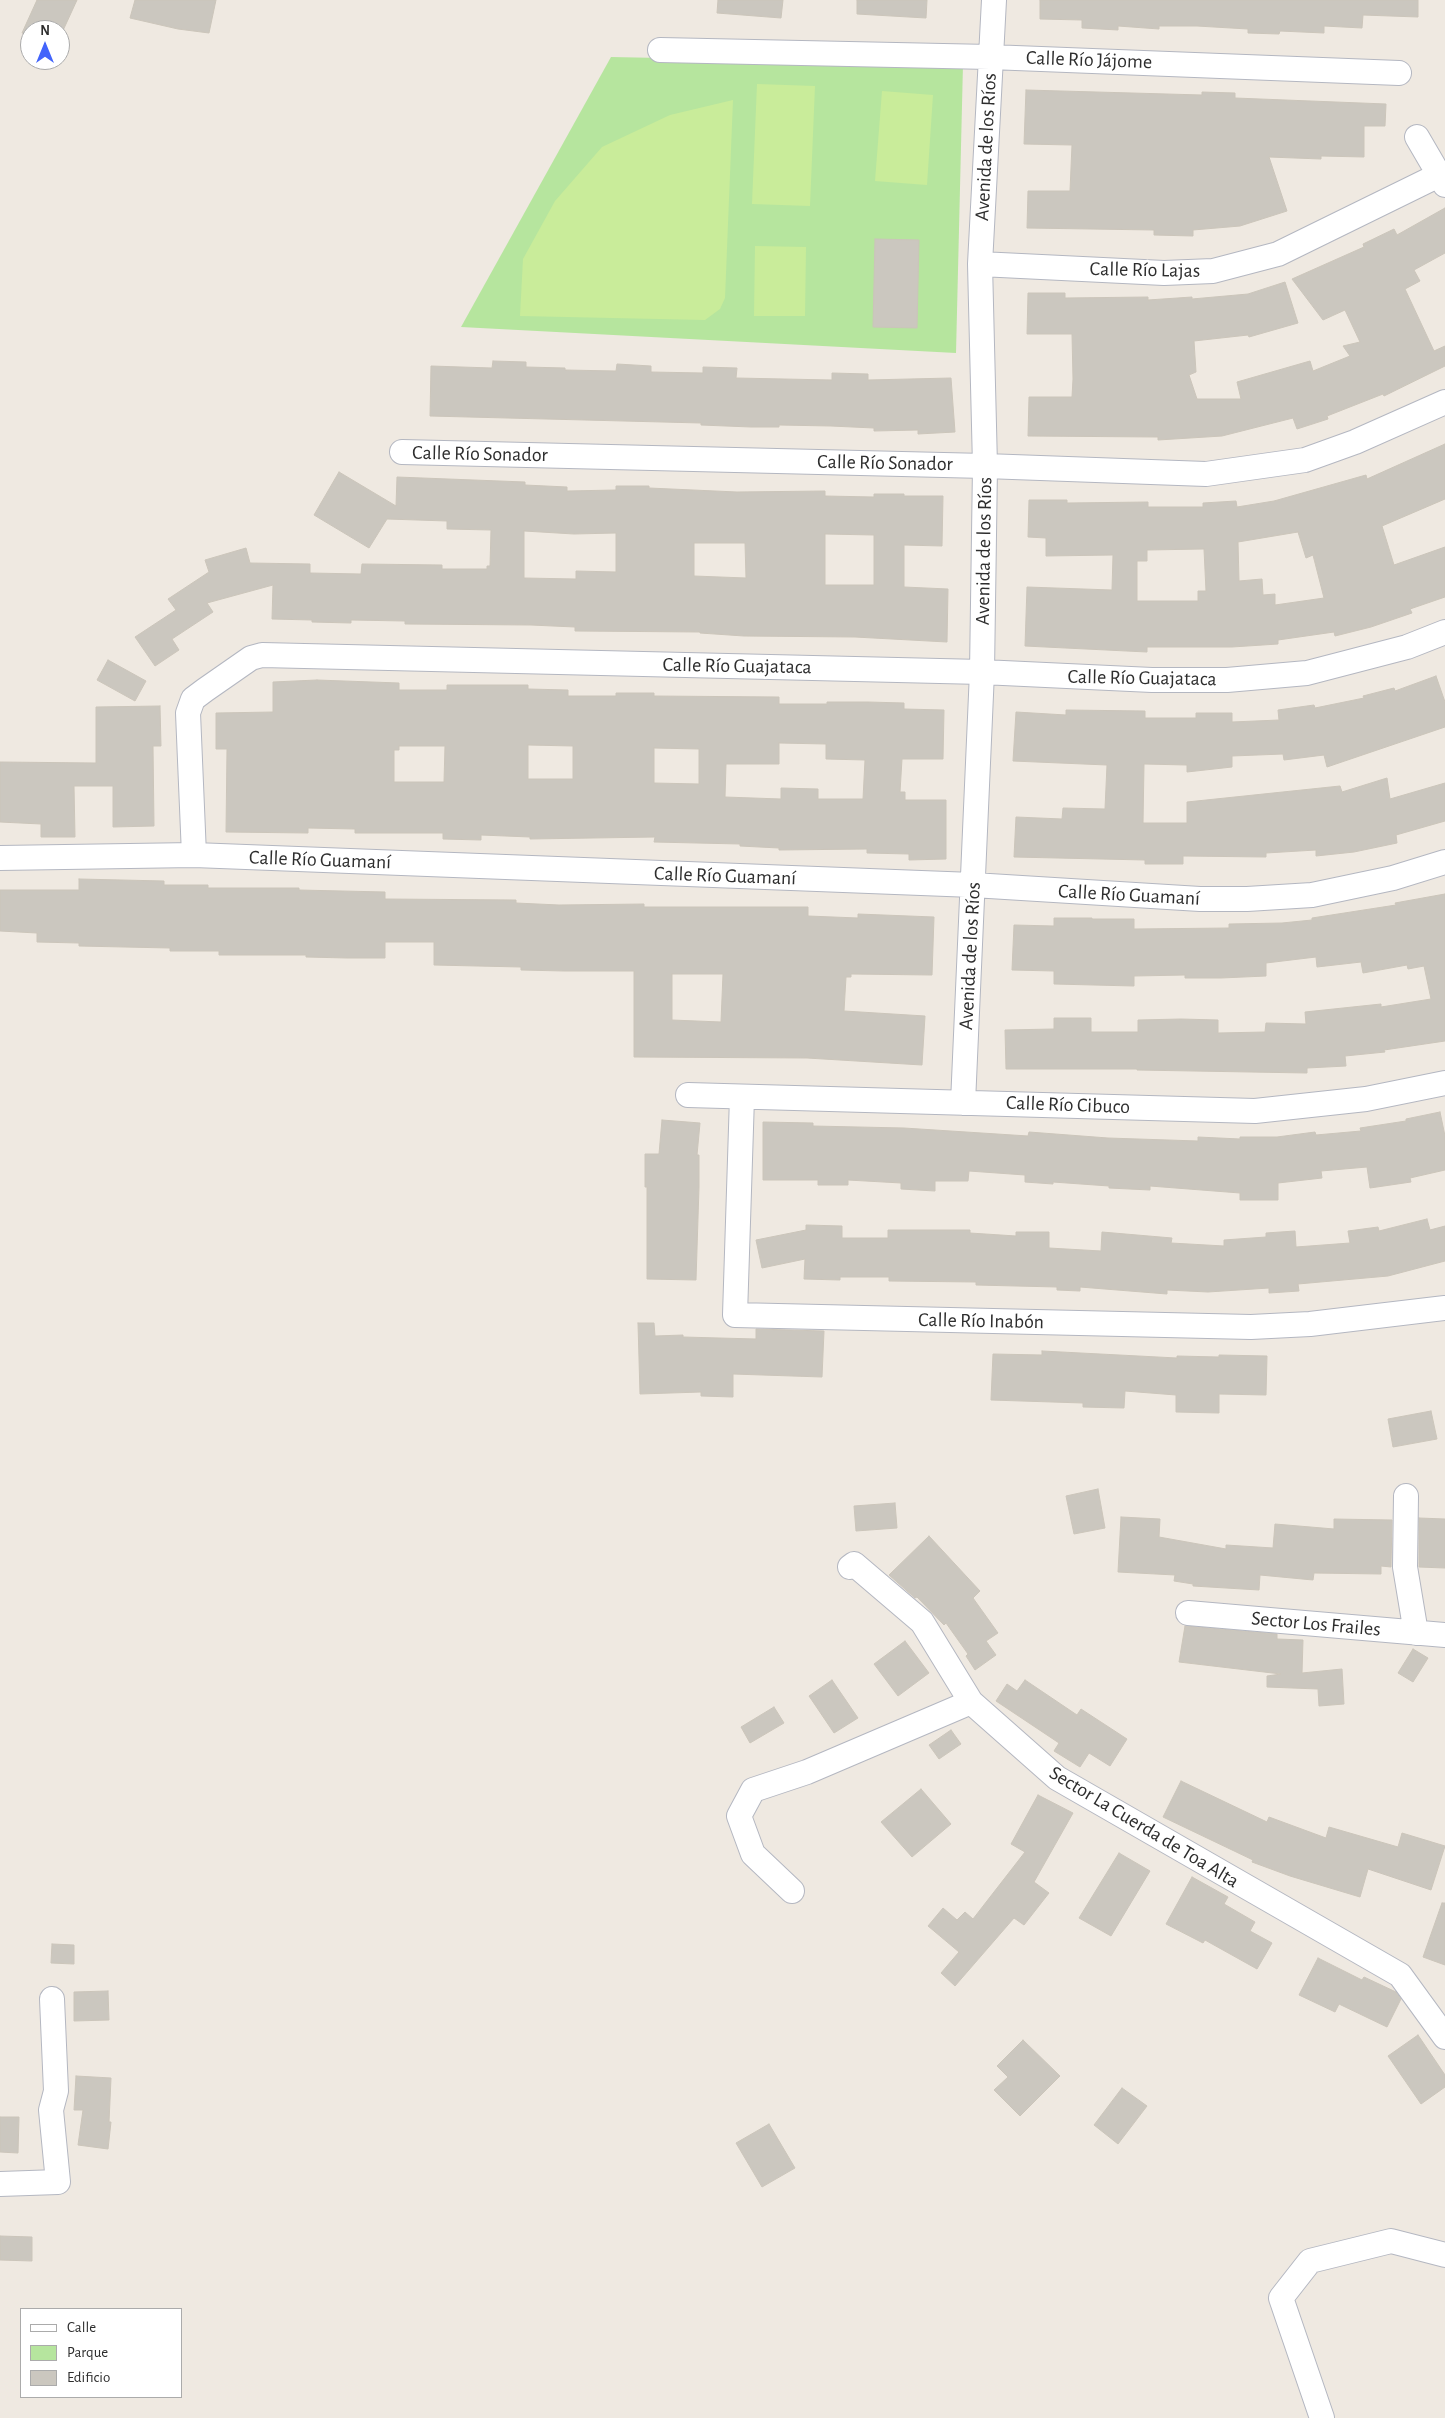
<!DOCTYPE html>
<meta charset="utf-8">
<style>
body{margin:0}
#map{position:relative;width:1445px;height:2418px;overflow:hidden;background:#efe9e1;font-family:"Alegreya Sans",sans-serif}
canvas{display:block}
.legend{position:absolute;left:20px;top:2308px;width:162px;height:90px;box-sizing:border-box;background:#fff;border:1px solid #ababab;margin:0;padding:6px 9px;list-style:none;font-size:15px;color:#2e2e2e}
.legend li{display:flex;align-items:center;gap:10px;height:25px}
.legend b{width:25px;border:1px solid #ababab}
.north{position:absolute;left:20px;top:20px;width:50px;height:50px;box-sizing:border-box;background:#fff;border:1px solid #ababab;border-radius:50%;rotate:0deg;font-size:14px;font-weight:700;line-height:20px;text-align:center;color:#2e2e2e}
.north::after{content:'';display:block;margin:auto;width:18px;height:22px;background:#4264fb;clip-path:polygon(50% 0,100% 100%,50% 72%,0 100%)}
</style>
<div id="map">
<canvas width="1445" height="2418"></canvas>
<ul class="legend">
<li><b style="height:6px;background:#fff"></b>Calle</li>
<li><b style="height:14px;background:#b6e59e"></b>Parque</li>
<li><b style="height:14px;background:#cbc7bf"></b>Edificio</li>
</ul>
<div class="north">N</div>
</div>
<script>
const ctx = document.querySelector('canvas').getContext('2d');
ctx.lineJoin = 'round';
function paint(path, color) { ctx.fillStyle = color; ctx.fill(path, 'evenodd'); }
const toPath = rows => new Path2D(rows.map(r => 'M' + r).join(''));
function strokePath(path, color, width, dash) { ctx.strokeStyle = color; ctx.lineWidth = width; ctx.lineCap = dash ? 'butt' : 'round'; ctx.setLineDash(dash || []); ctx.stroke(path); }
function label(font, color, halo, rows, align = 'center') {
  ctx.font = font + ' "Alegreya Sans",sans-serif'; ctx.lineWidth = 5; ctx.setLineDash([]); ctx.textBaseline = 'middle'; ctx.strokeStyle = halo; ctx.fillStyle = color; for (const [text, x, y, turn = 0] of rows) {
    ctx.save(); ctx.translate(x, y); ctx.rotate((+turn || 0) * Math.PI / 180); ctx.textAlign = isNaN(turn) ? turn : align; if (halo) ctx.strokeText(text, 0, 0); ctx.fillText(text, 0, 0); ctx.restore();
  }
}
paint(toPath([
 [611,57,963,64,956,353,461,327]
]), '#b6e59e');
paint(toPath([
 [757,84,815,86,810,206,752,204],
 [882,91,933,95,927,185,875,181],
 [733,100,725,298,720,309,705,320,520,316,523,259,555,201,602,147,670,115],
 [755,246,806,247,805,316,754,316]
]), '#c9ec9a');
const building = toPath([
 [37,0,77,0,60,37,60,30,30,30,30,36,22,33,37,0],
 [135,0,216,0,209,33,178,29,130,18,135,0],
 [718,0,783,0,781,18,717,13,718,0],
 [857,0,927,0,926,18,857,14,857,0],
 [1040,0,1418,0,1418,17,1363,15,1362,28,1324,26,1324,33,1280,31,1279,34,1248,33,1248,29,1197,26,1159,26,1159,29,1118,26,1118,30,1082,28,1082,20,1040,19,1040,0],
 [1026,90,1202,95,1202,92,1235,93,1235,98,1386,104,1385,126,1364,126,1364,157,1321,156,1321,159,1269,157,1287,211,1240,226,1193,230,1193,236,1154,235,1154,230,1027,228,1028,191,1070,191,1072,145,1024,144,1026,90],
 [1445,208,1445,253,1414,270,1420,281,1405,289,1434,351,1445,346,1445,366,1384,396,1383,394,1327,416,1328,419,1297,429,1293,418,1222,436,1158,440,1158,437,1028,436,1029,397,1072,397,1073,379,1072,334,1027,334,1028,293,1065,293,1065,298,1148,297,1148,300,1192,297,1192,299,1248,294,1285,282,1298,323,1249,337,1248,335,1194,341,1196,372,1189,375,1197,399,1241,399,1237,382,1310,361,1313,371,1350,356,1343,346,1360,342,1345,310,1323,320,1292,279,1364,247,1363,244,1394,229,1397,235,1445,208],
 [875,239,919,240,917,328,873,327,875,239],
 [493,361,526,362,526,367,565,368,565,370,616,371,617,364,651,366,651,372,703,373,703,367,737,368,736,378,832,380,832,373,868,374,868,380,951,378,955,432,918,434,918,430,874,431,874,428,831,426,779,425,779,427,751,427,701,425,701,423,430,416,431,366,492,368,493,361],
 [1445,444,1445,499,1382,526,1394,565,1445,547,1445,597,1410,609,1412,613,1371,627,1335,636,1334,632,1278,640,1278,644,1232,647,1147,647,1147,652,1025,646,1027,587,1112,590,1113,555,1046,556,1046,538,1028,537,1029,500,1067,500,1067,503,1148,502,1148,507,1203,507,1203,503,1236,501,1237,507,1274,501,1366,475,1367,479,1445,444],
 [1298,532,1306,558,1313,555,1324,598,1275,605,1275,594,1263,595,1262,579,1239,581,1238,542,1298,532],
 [1204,549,1206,591,1198,591,1198,601,1137,601,1137,561,1147,561,1147,550,1204,549],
 [339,472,396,506,397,477,525,482,525,485,567,487,567,491,616,490,616,486,649,486,649,488,737,492,825,491,825,496,874,497,874,494,904,494,904,496,943,496,942,546,904,545,904,587,948,589,947,642,855,637,744,636,700,633,700,632,575,631,575,627,531,625,405,624,405,621,351,620,351,623,312,622,312,620,272,619,273,585,207,603,213,612,172,639,179,650,155,666,135,637,176,610,168,599,209,572,205,560,246,548,250,563,310,564,310,573,361,574,362,564,442,565,442,569,487,569,487,566,490,566,491,530,447,529,447,521,387,519,369,548,314,515,339,472],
 [524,531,574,534,616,533,616,572,576,571,576,579,524,578,524,531],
 [825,534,874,535,874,585,825,585,825,534],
 [694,543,745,543,746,578,694,576,694,543],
 [108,660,146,681,135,701,97,680,108,660],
 [1436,676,1445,702,1445,727,1327,767,1324,755,1284,760,1283,754,1232,756,1232,767,1187,772,1187,765,1144,764,1143,823,1187,823,1187,802,1340,786,1342,792,1387,778,1390,799,1445,783,1445,821,1396,835,1397,843,1354,852,1316,856,1316,850,1266,853,1266,857,1183,856,1183,864,1145,864,1145,860,1014,857,1016,817,1062,819,1063,808,1105,809,1107,765,1013,761,1016,712,1066,715,1066,710,1145,711,1145,718,1196,718,1196,713,1232,713,1232,722,1279,720,1278,710,1314,705,1315,708,1364,698,1363,696,1394,688,1395,691,1436,676],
 [317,680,399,683,399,690,447,690,447,685,528,685,528,689,568,690,568,696,616,696,616,693,654,693,654,696,779,697,779,704,827,704,827,702,868,702,904,703,904,709,944,710,943,759,902,759,900,792,905,792,905,800,946,800,946,859,909,860,909,854,867,853,867,849,779,850,779,848,740,846,740,844,654,842,655,837,530,839,530,837,481,835,481,840,443,839,443,833,355,833,355,829,308,828,308,833,226,832,227,749,216,749,216,713,273,712,273,682,317,680],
 [779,743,826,744,826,759,865,760,863,799,818,799,818,789,781,788,781,799,725,797,726,764,779,764,779,743],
 [528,745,573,746,573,779,528,779,528,745],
 [399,746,445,746,444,782,394,782,394,750,399,750,399,746],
 [654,748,699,749,699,784,654,783,654,748],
 [160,706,161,746,153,746,154,826,113,827,113,786,74,786,75,837,41,837,41,824,0,822,0,762,96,763,96,707,160,706],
 [79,879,164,881,164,885,208,885,208,888,299,888,299,890,385,892,385,899,516,900,516,903,559,905,644,904,644,907,808,907,808,916,858,918,858,914,934,917,932,975,851,974,851,977,846,977,844,1011,925,1016,922,1065,807,1058,634,1057,634,971,564,971,521,970,521,967,434,965,434,942,385,942,385,958,347,958,306,957,306,955,219,955,219,951,170,951,170,948,79,946,79,943,37,942,37,933,0,931,0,890,79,890,79,879],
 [672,974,723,974,721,1022,672,1020,672,974],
 [1445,894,1445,1041,1384,1050,1385,1052,1345,1056,1346,1066,1307,1068,1307,1073,1137,1070,1137,1069,1006,1069,1005,1030,1054,1029,1054,1018,1091,1018,1091,1032,1138,1032,1138,1020,1181,1019,1218,1020,1218,1033,1265,1032,1266,1023,1306,1024,1305,1012,1381,1004,1381,1007,1431,999,1424,966,1408,969,1407,965,1363,973,1361,962,1317,967,1316,957,1266,963,1266,976,1221,978,1185,978,1185,975,1134,976,1134,986,1054,984,1054,971,1012,970,1014,925,1054,926,1054,918,1092,918,1092,919,1134,919,1134,929,1229,928,1229,924,1282,923,1312,920,1312,918,1396,905,1395,903,1445,894],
 [1440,1112,1445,1136,1445,1170,1410,1178,1411,1182,1370,1188,1367,1167,1321,1171,1322,1178,1278,1183,1278,1200,1240,1200,1240,1193,1150,1186,1150,1190,1109,1188,1109,1186,1053,1182,1053,1184,1025,1182,1025,1175,969,1171,968,1181,935,1181,935,1191,901,1189,901,1183,848,1180,848,1185,818,1185,818,1180,763,1180,763,1122,813,1123,813,1126,904,1128,1028,1136,1029,1132,1108,1138,1198,1141,1198,1137,1240,1139,1240,1137,1277,1137,1315,1132,1316,1135,1361,1131,1360,1128,1406,1121,1406,1119,1440,1112],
 [662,1120,700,1123,697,1155,699,1155,699,1187,696,1280,647,1279,647,1187,645,1187,645,1154,659,1154,662,1120],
 [1427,1219,1430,1230,1445,1226,1445,1261,1388,1276,1298,1284,1299,1291,1269,1293,1269,1288,1208,1292,1167,1290,1167,1294,1080,1287,1080,1291,1057,1290,1057,1287,976,1285,976,1282,889,1281,889,1277,840,1277,840,1280,804,1279,805,1259,762,1268,756,1240,806,1230,806,1225,842,1226,842,1238,888,1238,888,1230,970,1230,970,1233,1016,1236,1016,1232,1049,1232,1049,1248,1101,1251,1102,1232,1172,1238,1171,1243,1224,1246,1224,1240,1266,1237,1266,1233,1295,1231,1296,1247,1350,1243,1348,1231,1378,1227,1379,1231,1427,1219],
 [638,1323,654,1323,655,1336,683,1335,683,1337,756,1339,756,1329,824,1331,822,1377,733,1374,733,1397,701,1396,701,1392,640,1394,638,1323],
 [1042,1351,1177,1358,1177,1356,1219,1357,1219,1355,1267,1356,1266,1395,1219,1394,1219,1413,1176,1412,1176,1395,1125,1391,1124,1408,1083,1407,1083,1403,991,1400,993,1354,1042,1355,1042,1351],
 [1431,1411,1437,1439,1393,1447,1388,1419,1431,1411],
 [1098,1489,1105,1528,1074,1534,1066,1496,1098,1489],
 [895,1503,897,1528,856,1531,854,1506,895,1503],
 [1121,1517,1160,1519,1159,1537,1226,1549,1226,1545,1273,1548,1275,1524,1334,1529,1334,1519,1392,1520,1391,1567,1381,1566,1381,1574,1314,1573,1313,1580,1260,1575,1259,1590,1193,1586,1193,1584,1174,1581,1175,1575,1118,1572,1121,1517],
 [1419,1518,1445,1519,1445,1568,1419,1567,1419,1518],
 [929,1536,980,1591,973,1598,998,1633,986,1641,996,1655,975,1670,966,1656,968,1654,946,1623,944,1625,917,1597,915,1598,889,1575,929,1536],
 [1185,1626,1277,1634,1277,1639,1303,1640,1302,1673,1342,1669,1344,1704,1319,1706,1318,1689,1267,1687,1267,1676,1281,1674,1179,1662,1185,1626],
 [905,1641,929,1673,898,1696,874,1664,905,1641],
 [1413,1649,1428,1658,1413,1682,1398,1673,1413,1649],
 [832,1680,858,1718,834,1733,809,1696,832,1680],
 [1025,1680,1077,1715,1081,1709,1127,1739,1110,1766,1089,1753,1080,1767,1054,1751,1059,1743,996,1701,1007,1684,1017,1691,1025,1680],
 [774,1707,784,1723,750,1743,741,1727,774,1707],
 [951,1730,961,1744,939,1759,929,1745,951,1730],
 [1181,1781,1267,1822,1269,1817,1326,1838,1329,1827,1398,1847,1402,1833,1445,1846,1431,1890,1368,1869,1360,1897,1290,1876,1252,1862,1253,1860,1163,1817,1181,1781],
 [921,1789,951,1824,912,1857,881,1822,921,1789],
 [1038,1795,1073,1813,1034,1882,1049,1893,1024,1925,1014,1918,955,1986,941,1973,959,1952,928,1926,943,1908,957,1920,965,1912,973,1919,1025,1852,1011,1844,1038,1795],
 [1119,1853,1150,1871,1111,1936,1079,1918,1119,1853],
 [1192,1877,1228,1897,1224,1904,1255,1922,1250,1931,1272,1943,1257,1969,1205,1940,1203,1943,1166,1924,1192,1877],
 [1442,1903,1445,1903,1445,1965,1423,1957,1442,1903],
 [52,1944,74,1945,74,1964,51,1963,52,1944],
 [1318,1958,1362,1980,1364,1977,1396,1992,1401,1999,1387,2027,1339,2004,1335,2012,1299,1995,1318,1958],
 [108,1991,109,2020,74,2021,74,1992,108,1991],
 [1418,2035,1445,2075,1445,2087,1421,2104,1388,2056,1418,2035],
 [1023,2040,1060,2076,1020,2116,994,2090,1008,2077,997,2066,1023,2040],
 [76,2076,111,2078,109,2122,111,2122,108,2149,78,2145,83,2110,74,2110,76,2076],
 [1122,2088,1147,2106,1118,2144,1094,2125,1122,2088],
 [0,2117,19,2117,18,2153,0,2152,0,2117],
 [769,2124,795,2168,762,2187,736,2143,769,2124],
 [0,2236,32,2237,32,2261,0,2260,0,2236]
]);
paint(building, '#cbc7bf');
strokePath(building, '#cbc5ba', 1);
const minor = toPath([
 [660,50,990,57,1399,73],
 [1417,137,1445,185],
 [980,264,1164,273,1213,271,1278,254,1439,175],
 [402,452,985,466,1206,474,1305,460,1355,442,1445,402],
 [194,855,188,713,193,699,205,690,251,658,262,655,982,672,1152,680,1227,680,1307,673,1407,647,1445,632],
 [0,858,194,855,973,885,1200,899,1247,899,1312,895,1393,878,1445,862],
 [688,1095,1255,1111,1366,1099,1445,1083],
 [742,1097,735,1315,1251,1327,1310,1324,1445,1308],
 [963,1103,982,672,985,466,980,264,994,0],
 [1406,1496,1405,1567,1416,1633],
 [850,1567,854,1564,922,1622,971,1702,1057,1778,1400,1975,1445,2037],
 [1188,1613,1445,1635],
 [792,1891,753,1854,739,1816,753,1790,807,1772,971,1702],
 [0,2184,58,2182,51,2110,56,2091,52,1999],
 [1322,2418,1281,2298,1310,2261,1391,2241,1445,2255]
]);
strokePath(minor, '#b4b7c1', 26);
strokePath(minor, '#fff', 24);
label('20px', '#2e2e2e', '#fff', [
 ["Calle Río Jájome",1089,60,2],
 ["Avenida de los Ríos",986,147,-87],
 ["Calle Río Lajas",1145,270,1],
 ["Calle Río Sonador",480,454,1],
 ["Calle Río Sonador",885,463,1],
 ["Avenida de los Ríos",984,551,-89],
 ["Calle Río Guajataca",737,666,1],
 ["Calle Río Guajataca",1142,678,1],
 ["Calle Río Guamaní",320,860,2],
 ["Calle Río Guamaní",725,876,2],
 ["Calle Río Guamaní",1129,895,3],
 ["Avenida de los Ríos",970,956,-87],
 ["Calle Río Cibuco",1068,1105,2],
 ["Calle Río Inabón",981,1321,1],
 ["Sector Los Frailes",1316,1624,5],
 ["Sector La Cuerda de Toa Alta",1144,1827,31]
]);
</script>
